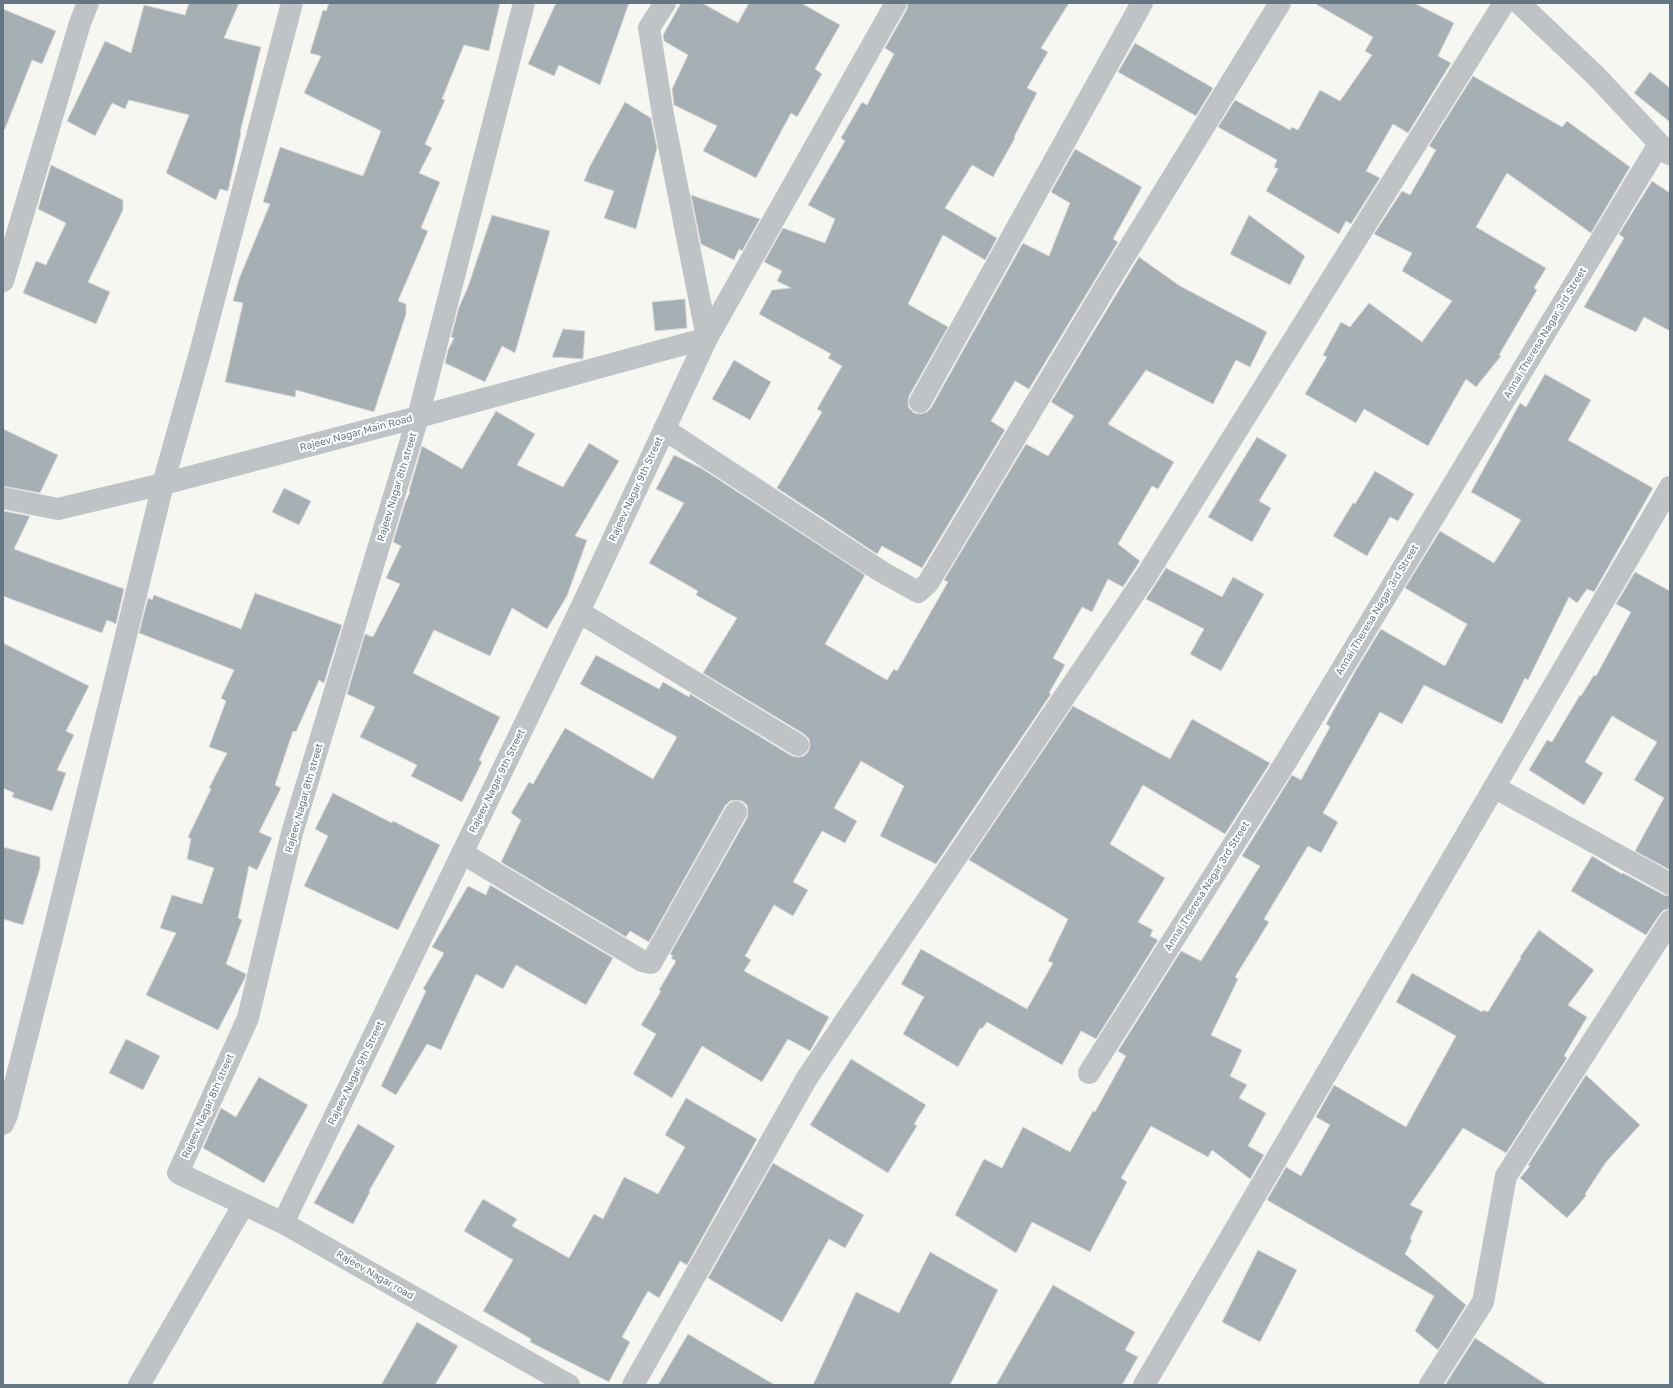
<!DOCTYPE html>
<style>
body{margin:0}
#map{position:relative;width:1673px;height:1388px;overflow:hidden;background:#f6f6f3;font-family:"Golos Text",sans-serif}
canvas{display:block}
.frame{position:absolute;inset:0;border:4px solid #667783;pointer-events:none}
</style>
<div id="map">
<canvas width="1673" height="1388"></canvas>
<div class="frame"></div>
</div>
<script>
const ctx = document.querySelector('canvas').getContext('2d');
ctx.lineJoin = 'round';
function paint(path, color) { ctx.fillStyle = color; ctx.fill(path, 'evenodd'); }
const toPath = rows => new Path2D(rows.map(r => 'M' + r).join(''));
function strokePath(path, color, width, dash) { ctx.strokeStyle = color; ctx.lineWidth = width; ctx.lineCap = dash ? 'butt' : 'round'; ctx.setLineDash(dash || []); ctx.stroke(path); }
function label(font, color, halo, rows, align = 'center') {
  ctx.font = font + ' "Golos Text",sans-serif'; ctx.lineWidth = 4; ctx.setLineDash([]); ctx.textBaseline = 'middle'; ctx.strokeStyle = halo; ctx.fillStyle = color; for (const [text, x, y, turn = 0] of rows) {
    ctx.save(); ctx.translate(x, y); ctx.rotate((+turn || 0) * Math.PI / 180); ctx.textAlign = isNaN(turn) ? turn : align; if (halo) ctx.strokeText(text, 0, 0); ctx.fillText(text, 0, 0); ctx.restore();
  }
}
const building = toPath([
 [189,3,239,3,224,38,261,47,240,133,241,133,228,191,220,189,216,200,166,173,189,115,129,100,125,109,112,103,95,136,67,121,105,41,131,53,144,5,185,15,189,3],
 [329,3,500,3,489,51,464,45,442,99,445,100,425,144,432,148,419,173,440,182,421,228,428,231,398,301,406,304,406,314,374,412,296,390,295,397,225,382,243,303,233,301,239,279,270,204,263,202,280,147,363,176,381,131,304,93,321,56,310,53,323,10,326,11,329,3],
 [556,3,629,3,600,85,559,65,554,76,528,64,556,3],
 [681,3,702,3,738,23,749,3,801,3,840,25,815,69,822,74,797,117,791,113,756,178,703,151,717,126,674,105,672,89,688,55,664,41,663,35,681,3],
 [908,3,1069,3,1041,48,1048,52,1027,88,1037,93,1014,137,1015,138,993,177,972,165,945,208,997,238,985,260,943,235,908,304,948,327,909,396,908,403,909,408,914,413,921,414,927,412,931,408,1023,243,1049,256,1070,203,1051,192,1075,149,1142,187,1113,239,1118,242,1029,389,1015,381,991,421,1005,430,922,568,882,546,877,554,777,488,822,412,817,409,842,366,828,358,831,354,759,314,772,290,791,288,777,281,782,271,764,262,783,228,825,243,835,219,808,205,845,141,841,138,862,102,867,105,894,54,885,48,907,9,908,3],
 [1314,3,1414,3,1454,23,1438,56,1451,63,1408,133,1393,124,1366,171,1380,178,1351,224,1346,221,1339,234,1266,191,1278,169,1274,167,1277,160,1218,127,1235,100,1290,130,1292,127,1298,130,1320,90,1340,101,1372,55,1365,51,1373,37,1314,3],
 [3,9,56,31,42,64,32,60,5,129,3,129,3,9],
 [1135,43,1213,88,1196,116,1118,72,1135,43],
 [1650,72,1670,88,1670,122,1634,93,1650,72],
 [1473,76,1562,127,1567,121,1630,167,1591,233,1507,173,1476,227,1546,268,1534,288,1537,290,1499,355,1501,356,1476,387,1466,379,1428,446,1364,409,1356,423,1305,394,1327,357,1323,355,1341,322,1350,327,1369,303,1422,342,1452,301,1402,271,1412,253,1374,234,1402,191,1410,195,1436,150,1429,146,1473,76],
 [625,102,651,118,657,148,636,229,604,218,614,191,584,181,590,166,625,102],
 [51,165,123,200,123,210,88,282,110,292,96,324,23,293,36,261,46,265,66,223,38,209,51,165],
 [1652,181,1670,193,1670,331,1644,317,1636,332,1584,307,1624,238,1619,234,1652,181],
 [691,195,760,219,742,251,739,249,734,260,701,244,691,195],
 [492,215,550,231,515,353,502,346,485,382,445,363,448,350,454,338,451,337,459,307,468,287,492,215],
 [1249,215,1305,256,1290,285,1230,254,1249,215],
 [1139,257,1180,286,1267,332,1250,367,1236,360,1213,404,1146,370,1108,424,1174,462,1158,489,1152,486,1118,544,1140,561,1123,587,1108,579,1092,612,1082,607,1053,658,1065,665,1049,693,1051,694,936,864,880,836,904,786,861,761,834,808,857,821,845,843,822,831,793,882,808,890,793,916,774,905,745,956,751,960,744,971,829,1017,810,1051,788,1039,762,1082,702,1046,672,1098,633,1074,656,1034,641,1025,661,991,659,990,676,961,671,958,673,956,670,954,747,818,748,811,747,805,742,801,736,800,730,801,725,806,649,942,630,931,626,937,501,862,521,820,511,813,529,782,533,784,565,728,653,779,677,737,580,684,596,655,659,689,663,682,689,697,690,694,792,756,798,757,804,756,808,752,810,746,809,739,804,734,703,673,737,618,696,595,698,591,649,563,684,503,656,489,674,455,701,468,865,575,825,644,887,680,894,669,897,671,948,582,944,580,1026,444,1048,456,1074,416,1051,402,1139,257],
 [685,299,687,328,655,331,652,302,685,299],
 [563,329,585,331,583,359,552,357,563,329],
 [734,360,771,382,750,420,712,399,734,360],
 [1545,374,1591,400,1568,440,1653,488,1594,592,1587,589,1577,603,1569,597,1528,680,1525,678,1502,724,1424,685,1402,724,1380,712,1323,813,1338,822,1321,853,1308,846,1264,919,1269,922,1235,977,1238,979,1211,1035,1242,1050,1230,1076,1247,1085,1239,1098,1266,1113,1248,1146,1264,1155,1250,1179,1212,1150,1208,1157,1151,1126,1121,1178,1127,1182,1090,1252,1032,1222,1016,1253,955,1215,984,1159,1002,1168,1023,1127,1070,1152,1093,1111,1095,1112,1126,1056,1118,1051,1181,951,1201,961,1260,866,1242,856,1292,775,1301,780,1330,727,1326,724,1356,670,1381,629,1445,666,1467,624,1405,588,1440,531,1494,563,1521,520,1471,492,1520,403,1526,407,1545,374],
 [496,411,535,434,517,465,563,487,589,443,619,461,575,536,587,540,567,596,547,629,512,608,490,656,434,630,413,673,500,717,479,760,482,762,462,802,411,776,417,765,360,737,375,707,347,694,365,634,373,637,400,584,386,578,401,546,393,542,405,503,410,492,409,491,422,446,462,469,496,411],
 [3,429,58,455,40,493,3,486,3,429],
 [1257,437,1287,455,1259,501,1271,508,1252,542,1208,517,1257,437],
 [1375,471,1414,494,1398,521,1390,517,1367,556,1333,536,1353,503,1355,504,1375,471],
 [284,488,311,501,299,525,272,512,284,488],
 [3,511,30,516,14,549,124,589,116,624,107,620,102,633,3,596,3,511],
 [1166,568,1222,597,1233,577,1264,594,1221,671,1190,654,1204,629,1146,599,1166,568],
 [1635,572,1670,591,1670,870,1635,851,1664,798,1634,780,1657,742,1612,716,1585,762,1603,773,1584,805,1529,770,1547,740,1552,742,1580,695,1581,696,1594,675,1596,676,1631,612,1616,604,1635,572],
 [255,593,342,625,324,683,319,680,296,732,293,731,275,785,281,788,259,832,272,838,257,870,249,866,238,918,242,920,226,964,246,974,244,980,218,1030,146,995,176,933,160,928,172,895,202,904,214,868,187,859,191,839,188,837,211,789,209,788,227,753,209,747,226,701,221,698,234,670,139,633,148,598,152,600,154,595,241,629,255,593],
 [3,643,89,686,66,731,74,735,57,770,66,773,52,811,12,797,14,793,3,788,3,643],
 [1073,706,1170,759,1192,719,1270,763,1225,834,1143,785,1110,844,1165,878,1138,922,1153,930,1150,936,1158,940,1096,1039,1081,1031,1062,1065,987,1022,982,1029,980,1028,958,1067,903,1034,924,997,901,984,921,949,1027,1009,1053,963,1048,961,1068,919,969,860,1073,706],
 [333,793,392,823,393,821,440,845,398,930,304,886,328,836,315,829,333,793],
 [3,847,40,857,40,868,23,925,3,919,3,847],
 [1592,856,1622,874,1623,873,1664,895,1670,896,1670,909,1664,910,1660,914,1646,935,1571,891,1592,856],
 [490,885,613,958,586,1005,516,965,503,989,476,974,441,1050,427,1044,396,1095,381,1086,426,991,423,989,444,953,432,947,468,886,486,895,490,885],
 [1539,930,1594,970,1568,1005,1587,1017,1564,1056,1567,1058,1506,1153,1463,1128,1410,1205,1423,1211,1410,1239,1412,1240,1405,1254,1466,1305,1438,1350,1415,1331,1434,1296,1267,1200,1286,1167,1301,1176,1330,1125,1316,1117,1334,1085,1406,1127,1456,1036,1396,1002,1412,973,1482,1012,1483,1010,1488,1012,1521,958,1520,957,1539,930],
 [126,1039,160,1056,143,1090,109,1073,126,1039],
 [851,1059,926,1105,914,1124,917,1126,888,1173,810,1125,851,1059],
 [1586,1075,1640,1125,1606,1162,1585,1194,1586,1196,1567,1218,1520,1178,1530,1166,1528,1165,1586,1075],
 [259,1077,308,1105,264,1183,203,1148,221,1108,236,1117,259,1077],
 [686,1098,757,1139,687,1265,680,1261,659,1298,648,1291,622,1337,630,1342,609,1382,530,1342,531,1339,483,1311,513,1260,464,1231,483,1199,517,1219,512,1226,569,1258,594,1214,603,1219,624,1177,658,1194,685,1147,665,1135,686,1098],
 [358,1124,395,1146,369,1191,370,1192,353,1224,314,1203,358,1124],
 [773,1163,864,1215,845,1248,829,1239,782,1322,708,1278,773,1163],
 [1258,1250,1297,1270,1260,1342,1222,1322,1258,1250],
 [930,1252,998,1290,950,1385,813,1385,856,1292,899,1313,930,1252],
 [1053,1285,1135,1332,1125,1350,1138,1357,1122,1385,996,1385,1053,1285],
 [417,1322,458,1346,435,1385,381,1385,417,1322],
 [688,1334,775,1385,658,1385,688,1334],
 [1475,1338,1547,1385,1445,1385,1475,1338]
]);
paint(building, '#a6afb4');
strokePath(building, '#d7d7d5', 1);
strokePath(toPath([
 [524,3,418,417,292,833,248,1018,178,1173,283,1223,569,1385],
 [665,3,649,28,663,115,707,338],
 [1519,3,1596,76,1669,154],
 [3,281,80,23,88,3],
 [920,402,1142,3],
 [664,429,882,572,918,592,928,583,1109,281,1280,3],
 [3,498,58,509,163,484,418,417,707,338],
 [579,612,798,745],
 [1494,787,1670,884],
 [462,853,642,961,651,963,736,812],
 [1089,1073,1287,760,1659,144],
 [3,1124,7,1115,54,930,163,484,201,349,292,3],
 [283,1223,579,612,707,338,896,3],
 [139,1385,244,1204],
 [633,1385,807,1078,1146,576,1504,3],
 [1144,1385,1670,487],
 [1430,1385,1483,1302,1506,1176,1670,921]
]), '#bfc3c6', 22);
label('10px', '#667783', '#fff', [
 ["Annai Theresa Nagar 3rd Street",1545,333,-59],
 ["Rajeev Nagar Main Road",356,433,-15],
 ["Rajeev Nagar 8th street",397,487,-73],
 ["Rajeev Nagar 9th Street",636,489,-65],
 ["Annai Theresa Nagar 3rd Street",1377,610,-59],
 ["Rajeev Nagar 9th Street",497,781,-64],
 ["Rajeev Nagar 8th street",304,798,-74],
 ["Annai Theresa Nagar 3rd Street",1207,886,-58],
 ["Rajeev Nagar 9th Street",356,1073,-64],
 ["Rajeev Nagar 8th street",208,1106,-66],
 ["Rajeev Nagar road",375,1275,30]
]);
</script>
